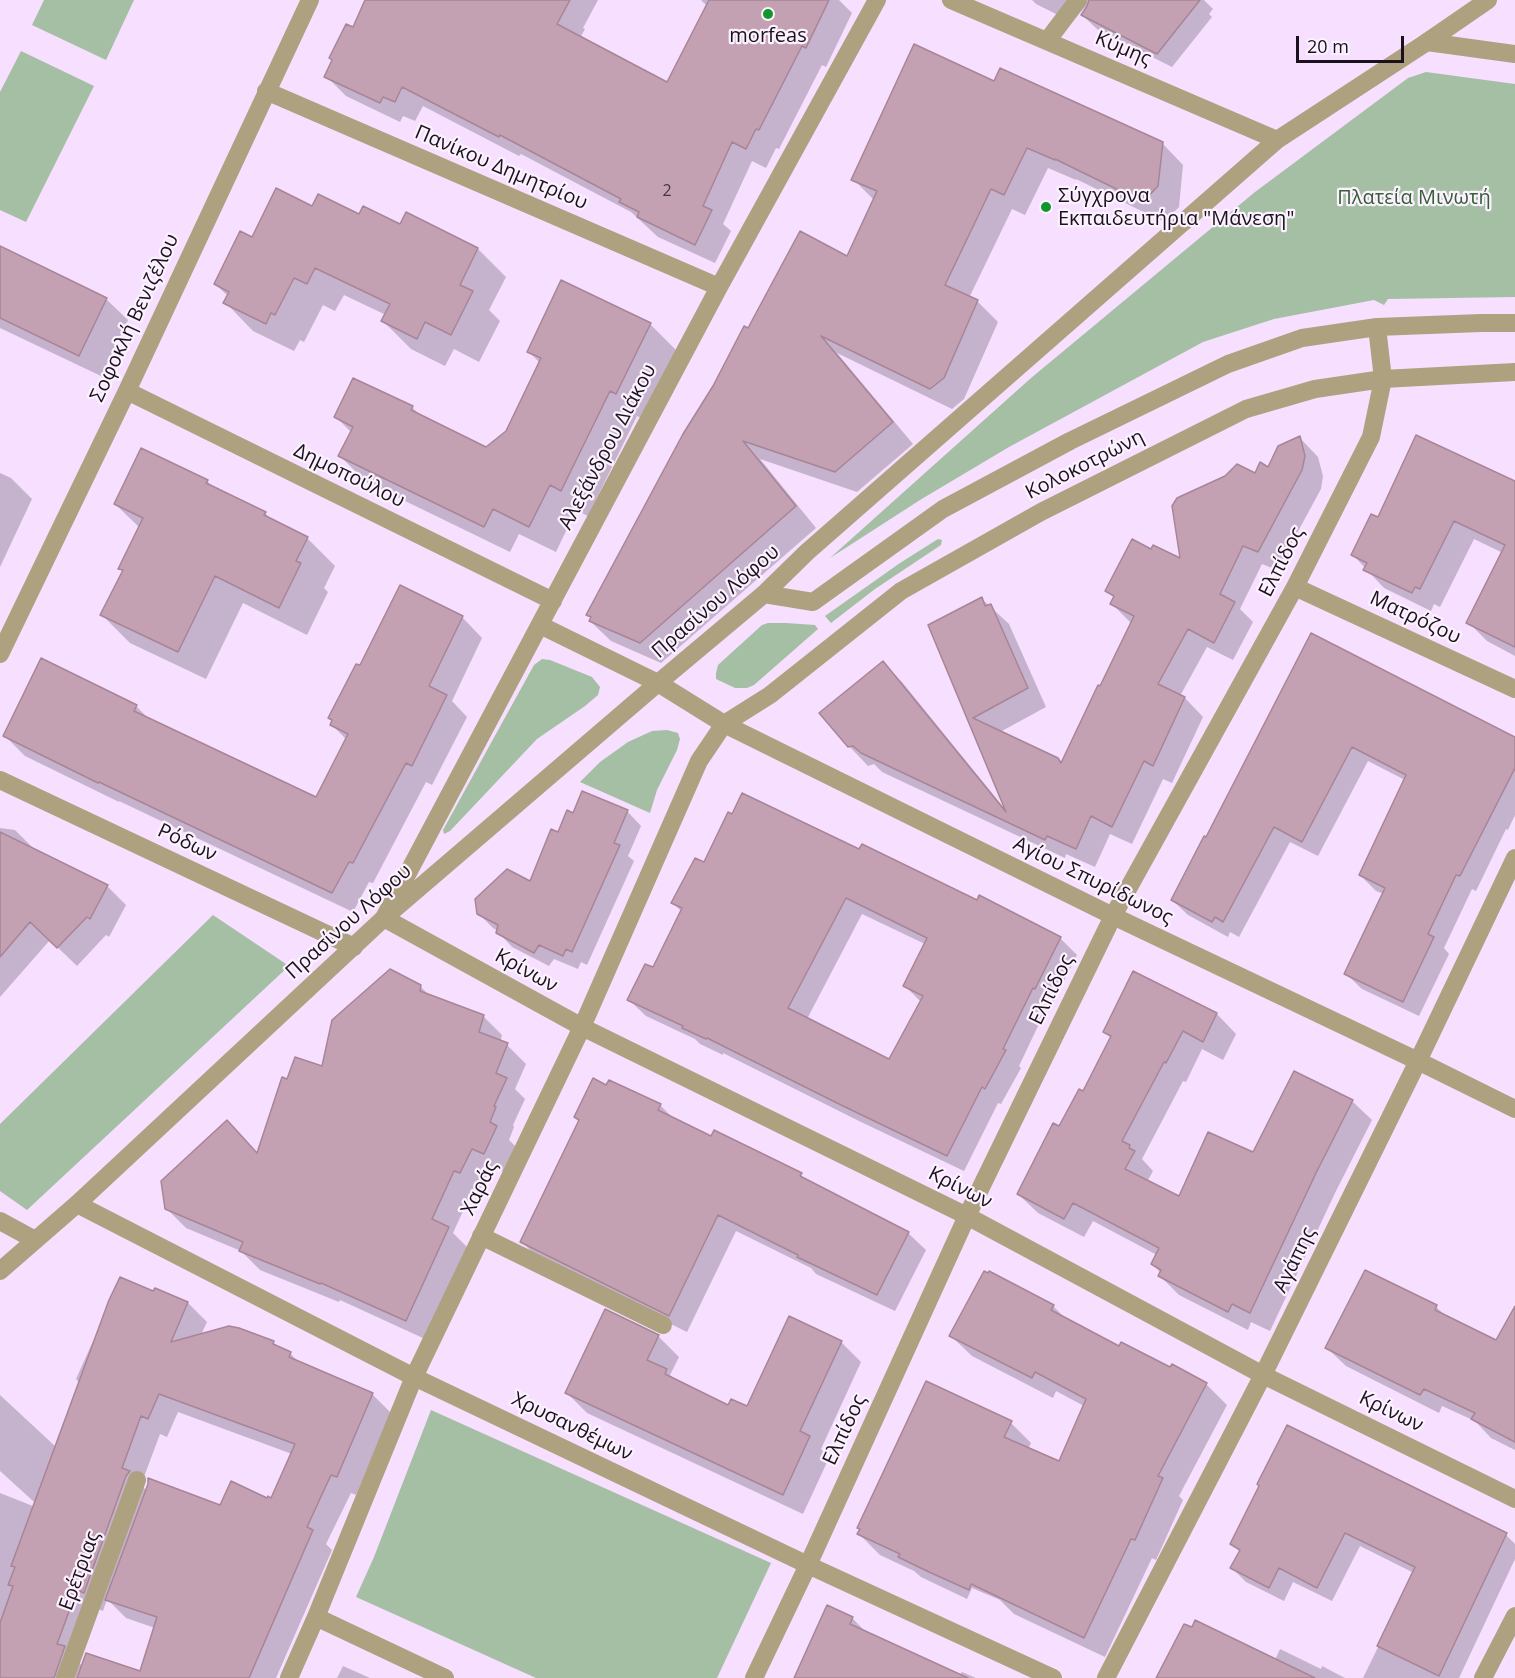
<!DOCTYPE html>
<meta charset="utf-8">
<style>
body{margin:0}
#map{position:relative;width:1515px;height:1678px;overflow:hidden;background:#f7dfff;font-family:"Open Sans",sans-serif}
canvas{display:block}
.scale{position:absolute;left:1296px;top:36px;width:108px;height:27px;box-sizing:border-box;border:3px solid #1a111c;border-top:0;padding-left:8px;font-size:18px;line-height:21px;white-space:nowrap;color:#1a111c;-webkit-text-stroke:4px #fcf2ff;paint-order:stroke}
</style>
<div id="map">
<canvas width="1515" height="1678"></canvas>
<div class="scale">20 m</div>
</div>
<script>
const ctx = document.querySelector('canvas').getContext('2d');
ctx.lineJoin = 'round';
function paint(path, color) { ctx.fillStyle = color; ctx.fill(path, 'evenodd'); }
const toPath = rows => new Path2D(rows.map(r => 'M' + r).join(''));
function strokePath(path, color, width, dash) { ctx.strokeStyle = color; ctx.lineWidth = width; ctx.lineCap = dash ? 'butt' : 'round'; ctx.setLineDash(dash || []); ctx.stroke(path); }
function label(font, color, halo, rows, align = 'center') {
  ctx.font = font + ' "Open Sans",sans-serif'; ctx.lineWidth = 4.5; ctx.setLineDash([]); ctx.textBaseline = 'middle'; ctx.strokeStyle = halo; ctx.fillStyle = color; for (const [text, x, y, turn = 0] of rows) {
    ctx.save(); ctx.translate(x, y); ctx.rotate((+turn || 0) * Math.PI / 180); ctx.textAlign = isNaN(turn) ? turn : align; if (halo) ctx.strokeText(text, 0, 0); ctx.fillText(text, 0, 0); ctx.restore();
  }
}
paint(toPath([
 [44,0,134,0,106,60,32,25],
 [21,51,94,86,26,222,0,210,0,92],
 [1426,72,1515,84,1515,297,1388,299,1384,305,1374,300,1274,319,1203,342,1009,447,920,500,830,558,1031,378,1255,192,1408,78],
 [938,539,942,540,941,545,875,589,831,623,825,616,900,563],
 [768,623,786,623,815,625,818,629,754,685,747,688,735,688,716,679,716,673,718,665,762,625],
 [542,659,550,660,592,677,600,687,598,695,585,706,537,739,450,831,444,834,443,830,534,665],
 [667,730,678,733,680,739,677,750,657,790,650,813,580,782,600,762,628,742,652,731],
 [213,915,289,966,27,1210,0,1191,0,1124],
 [431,1410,771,1563,717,1678,536,1678,356,1597,374,1557]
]), '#a5bfa4');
paint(toPath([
 [367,0,598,0,583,28,585,29,580,38,667,84,707,6,701,0,839,0,852,13,826,67,822,65,779,149,776,148,766,168,752,161,723,224,731,231,715,263,658,237,631,212,521,154,519,156,423,106,415,121,403,116,400,122,346,96,326,76,353,29],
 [1032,0,1204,0,1213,9,1209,14,1212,17,1172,67,1097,29,1082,15,1088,6,1087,5,1075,18,1068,20,1036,4],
 [995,83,1162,143,1183,165,1179,207,1164,222,1076,179,1076,180,1048,168,1025,215,1012,209,969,298,977,301,998,322,964,399,952,409,837,353,913,444,857,492,760,459,816,528,661,663,611,641,590,621,592,618,588,615,748,330,848,258,874,200,853,179],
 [313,208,359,216,400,226,406,214,478,249,506,277,489,310,500,321,479,362,454,349,445,366,411,349,383,321,386,315,344,295,335,311,323,305,304,342,300,340,294,351,253,331,225,302,228,296,215,284,252,239],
 [0,248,106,299,128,320,101,376,0,328],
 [650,324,676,350,643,419,637,416,588,516,576,510,556,552,519,534,510,552,366,482,340,456,352,433,336,417,412,407,422,417,486,449,507,432,540,363,528,351],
 [1300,438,1318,457,1323,476,1321,489,1277,570,1262,564,1240,609,1253,622,1233,660,1207,647,1180,696,1185,698,1203,717,1172,783,1163,779,1132,844,1110,834,1095,867,1066,854,1065,858,882,772,874,764,868,766,849,746,883,663,902,682,1005,809,930,626,982,599,1009,624,1046,707,1000,732,1058,759,1062,764,1101,688,1131,623,1112,604,1115,598,1107,591,1152,551,1182,561,1255,475,1269,469],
 [0,473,11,478,32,499,0,567],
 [207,481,215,489,265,513,272,521,307,538,335,566,324,588,328,592,307,635,243,603,206,679,130,643,102,615,123,572,120,568,140,528,115,504],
 [1515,483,1515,656,1487,641,1468,622,1503,553,1474,539,1440,607,1434,604,1431,611,1384,588,1353,555,1378,519],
 [462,617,482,638,452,701,467,717,432,785,426,782,373,883,369,882,353,912,119,801,119,802,25,756,5,736,136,706,151,721,317,799,347,740,332,725,360,667],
 [1312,635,1515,739,1515,815,1508,830,1506,829,1476,891,1472,889,1444,948,1449,954,1419,1016,1362,989,1346,974,1384,894,1376,891,1360,875,1405,780,1368,761,1318,856,1290,842,1239,937,1230,932,1228,937,1188,915,1172,900,1207,839],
 [627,811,641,826,628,856,634,861,587,965,581,962,578,969,554,959,549,966,512,947,498,932,498,931,493,928,479,914,530,883,559,834,573,815],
 [0,828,15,830,34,849,34,851,107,886,126,905,109,937,106,935,77,966,50,940,0,997],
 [860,851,978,902,980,897,1060,938,1077,955,1052,1005,1049,1003,1019,1066,1021,1068,1001,1104,998,1103,964,1171,859,1121,723,1053,723,1055,700,1044,695,1039,646,1016,629,1000,653,969,682,912,673,903,704,864],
 [862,914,925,944,905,986,921,1002,890,1061,807,1019],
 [1134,973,1217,1014,1236,1034,1223,1060,1202,1049,1186,1082,1183,1081,1142,1159,1153,1171,1147,1182,1179,1199,1254,1154,1352,1101,1372,1120,1336,1191,1270,1331,1251,1322,1248,1330,1179,1295,1160,1276,1161,1273,1152,1264,1157,1255,1093,1221,1084,1237,1038,1213,1018,1194,1084,1093,1112,1039,1104,1032],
 [421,987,431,997,483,1016,502,1035,500,1042,507,1045,526,1064,515,1089,525,1099,513,1125,514,1127,509,1140,515,1146,504,1172,491,1167,479,1191,473,1189,453,1233,467,1247,425,1339,340,1300,339,1302,260,1270,241,1251,186,1228,166,1208,227,1122,258,1154,288,1081,323,1068],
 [609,1082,660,1105,675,1120,712,1138,715,1132,801,1175,808,1182,908,1233,926,1250,895,1311,816,1274,811,1268,736,1231,687,1332,539,1259,522,1242,580,1121,576,1117,607,1087],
 [121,1279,154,1293,156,1290,188,1303,207,1322,201,1335,273,1342,280,1349,290,1353,300,1364,372,1394,391,1413,356,1495,351,1493,326,1544,332,1550,276,1678,0,1678,0,1493,43,1510,0,1471,0,1395,56,1447,80,1383,76,1379],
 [178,1412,292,1454,272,1500,220,1507,147,1491,141,1485,160,1434,167,1437],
 [107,1599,126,1618,155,1628,141,1673,82,1666,77,1660,96,1608,103,1611],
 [1053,1306,1068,1321,1119,1348,1206,1384,1227,1405,1179,1496,1183,1500,1156,1560,1152,1558,1105,1657,1014,1614,1000,1600,972,1588,967,1599,921,1577,914,1571,880,1555,859,1534,861,1530,859,1528,1011,1423,1031,1443,1028,1449,1059,1463,1084,1406,1056,1391,1053,1398,972,1356,951,1336],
 [1436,1307,1447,1317,1496,1342,1515,1309,1515,1450,1491,1438,1475,1421,1442,1406,1439,1413,1346,1366,1327,1348],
 [605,1311,659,1337,679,1357,670,1375,677,1382,729,1407,747,1408,841,1342,861,1362,821,1449,829,1458,803,1514,587,1413,567,1393],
 [1260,1486,1506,1535,1515,1544,1515,1559,1459,1678,1363,1678,1414,1573,1360,1546,1332,1601,1293,1582,1284,1601,1246,1582,1232,1568,1240,1552,1232,1544],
 [852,1618,867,1633,931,1678,795,1678],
 [1280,1649,1321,1669,1322,1666,1345,1678,1169,1678,1275,1660],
 [343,1666,370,1678,337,1678],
 [962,1672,976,1678,957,1678]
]), '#0003');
const building = toPath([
 [365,0,570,0,557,24,667,82,709,0,829,0,806,48,802,46,759,130,756,129,746,149,732,142,703,206,712,210,695,245,637,217,639,212,619,202,621,199,500,135,499,137,402,87,395,102,383,97,380,103,324,77,332,60,329,58,346,24,353,27,365,0],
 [1089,0,1200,0,1157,54,1081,15,1087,6,1089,0],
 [914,44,994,81,1000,68,1163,142,1158,186,1143,202,1055,159,1055,160,1027,148,1004,195,991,189,945,285,978,300,944,378,930,389,821,336,893,422,835,472,743,441,796,506,640,643,589,621,591,617,586,615,683,434,713,386,744,326,748,328,800,231,847,256,877,191,851,180,914,44],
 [276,188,312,206,318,194,359,214,363,206,400,224,406,212,478,248,460,285,473,291,451,335,425,322,417,339,381,321,390,304,315,268,307,284,294,278,275,315,271,313,266,324,223,303,229,292,214,284,240,231,252,237,276,188],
 [0,246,107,298,79,356,0,318,0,246],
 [561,280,651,323,616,394,610,391,561,491,550,485,529,527,493,509,484,527,338,456,353,427,334,417,353,378,413,406,411,410,486,447,506,431,541,358,527,352,561,280],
 [1416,435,1515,481,1515,647,1466,623,1505,545,1454,521,1420,589,1415,587,1412,593,1363,570,1367,563,1351,555,1371,514,1378,517,1416,435],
 [1300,436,1305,456,1302,470,1258,552,1243,546,1220,594,1235,602,1214,643,1188,629,1158,684,1185,697,1153,766,1144,761,1112,827,1091,816,1076,849,1047,836,1045,840,861,753,853,746,848,747,819,713,883,661,1006,812,928,625,982,597,985,606,991,604,1028,688,973,718,1058,758,1061,763,1098,685,1100,686,1134,616,1110,604,1114,596,1105,591,1132,539,1151,549,1153,545,1180,558,1172,506,1177,498,1225,476,1237,464,1255,473,1260,462,1268,467,1278,446,1300,436],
 [141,448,208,480,206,483,266,512,264,515,308,537,296,561,301,563,279,608,215,576,178,652,100,615,123,570,118,569,143,518,114,504,141,448],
 [400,585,463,616,429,686,447,695,412,766,406,763,353,863,349,862,332,893,99,782,98,783,3,736,41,658,137,705,134,711,316,797,348,734,330,725,332,720,328,718,356,664,360,665,400,585],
 [1311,633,1515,737,1515,768,1460,876,1456,875,1428,934,1434,937,1403,1002,1344,974,1385,888,1359,875,1406,775,1352,747,1302,842,1274,827,1223,922,1215,917,1212,922,1171,900,1204,836,1206,837,1311,633],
 [582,791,628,810,614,843,620,845,572,952,566,949,563,956,539,945,534,953,496,933,498,925,477,914,475,899,507,869,530,881,551,829,558,832,567,810,573,813,582,791],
 [742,793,859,849,862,844,977,900,979,895,1061,937,1035,989,1033,988,1003,1049,1006,1050,985,1089,982,1087,947,1156,841,1105,707,1038,706,1039,682,1028,683,1026,627,1000,645,964,653,967,682,908,671,903,695,858,704,862,728,812,732,814,742,793],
 [846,898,927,938,903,986,923,996,889,1059,788,1008,846,898],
 [0,832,108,885,90,919,87,917,57,948,30,922,0,957,0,832],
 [390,969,421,985,420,991,484,1015,479,1032,508,1043,496,1073,507,1078,494,1106,496,1107,490,1122,497,1126,484,1154,472,1149,460,1173,454,1171,432,1219,449,1227,406,1321,321,1283,320,1284,239,1251,243,1242,165,1209,161,1181,227,1120,257,1153,282,1077,287,1079,295,1057,322,1066,332,1020,390,969],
 [1133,971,1217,1013,1203,1042,1183,1031,1166,1063,1164,1062,1122,1141,1130,1145,1129,1148,1135,1151,1125,1169,1179,1196,1208,1132,1253,1152,1294,1071,1353,1100,1317,1171,1250,1313,1232,1304,1228,1312,1158,1276,1161,1270,1151,1264,1159,1248,1073,1203,1064,1219,1017,1194,1053,1123,1059,1126,1079,1089,1083,1091,1111,1036,1103,1032,1133,971],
 [593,1078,606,1085,609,1080,661,1104,658,1110,711,1136,714,1130,802,1173,800,1176,909,1232,877,1295,797,1257,798,1255,718,1215,669,1316,520,1242,579,1120,574,1117,593,1078],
 [1365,1270,1437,1305,1435,1310,1496,1340,1515,1306,1515,1442,1471,1419,1475,1413,1424,1389,1420,1395,1325,1348,1365,1270],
 [984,1271,988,1273,989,1271,1054,1305,1051,1310,1119,1346,1121,1342,1170,1367,1172,1364,1207,1383,1158,1476,1163,1478,1135,1540,1131,1539,1084,1638,971,1584,969,1590,929,1572,898,1557,900,1554,857,1534,860,1529,857,1528,926,1381,1012,1421,1004,1437,1059,1461,1086,1399,1035,1372,1032,1378,949,1336,984,1271],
 [120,1277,153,1291,155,1288,188,1302,171,1342,229,1326,239,1328,274,1341,273,1344,291,1352,289,1357,373,1393,337,1477,331,1475,307,1527,313,1530,249,1678,77,1678,86,1653,140,1671,157,1617,105,1600,148,1484,148,1478,220,1505,231,1481,267,1498,268,1496,271,1498,295,1444,159,1394,148,1419,141,1416,122,1468,130,1471,126,1476,84,1593,77,1590,57,1644,65,1646,54,1678,0,1678,0,1623,13,1586,8,1585,15,1567,11,1566,109,1300,120,1277],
 [605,1309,659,1335,647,1360,667,1369,665,1374,728,1405,731,1399,747,1406,789,1316,842,1341,800,1431,810,1436,783,1495,565,1393,605,1309],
 [1287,1425,1507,1533,1439,1676,1377,1646,1415,1567,1345,1533,1317,1588,1279,1568,1269,1588,1230,1568,1240,1550,1230,1544,1259,1486,1257,1484,1287,1425],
 [827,1605,853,1617,850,1624,968,1678,794,1678,827,1605],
 [1195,1620,1315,1678,1156,1678,1184,1624,1192,1627,1195,1620]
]);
paint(building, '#c4a0b3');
strokePath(building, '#a78597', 1.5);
strokePath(toPath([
 [481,1236,663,1325]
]), '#ada180', 18);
strokePath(toPath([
 [877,0,719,287,384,918,582,1027,967,1216,1263,1375,1515,1499],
 [951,0,1277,140],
 [1047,41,1078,0],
 [1427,42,1515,54],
 [266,91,719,287],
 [127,391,553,601],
 [1295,587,1515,689],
 [540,625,658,683],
 [0,654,127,391,310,0],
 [0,780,354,947],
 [77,1204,414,1377,808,1565,1053,1678],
 [0,1221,35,1240],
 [316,1617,445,1678],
 [65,1678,137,1480],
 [289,1678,316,1617,414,1377,582,1027,699,761,724,724,1113,916,1418,1061,1515,1109],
 [754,1678,808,1565,967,1216,1113,916,1295,587,1371,437,1383,379,1377,327],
 [1106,1678,1263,1375,1418,1061,1515,858],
 [1483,1678,1515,1616]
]), '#ada180', 18);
strokePath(toPath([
 [764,594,813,602,943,509,1070,441,1228,364,1302,338,1377,327,1481,323,1515,323],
 [658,683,724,724,770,695,901,591,1041,512,1246,409,1315,389,1383,379,1515,372],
 [0,1271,77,1204,384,918,658,683,764,594,807,552,1277,140,1427,42,1488,0]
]), '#ada180', 18);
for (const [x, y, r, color] of [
 [768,14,6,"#0f972c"],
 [1046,207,6,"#0f972c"]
]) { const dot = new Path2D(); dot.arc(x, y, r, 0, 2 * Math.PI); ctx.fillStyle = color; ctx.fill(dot); strokePath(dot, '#fcf2ff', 2); }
label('16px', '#443542', null, [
 ["2",667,191]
]);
label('20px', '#1a111c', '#fcf2ff', [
 ["morfeas",768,36],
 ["Σύγχρονα",1058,196,"left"],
 ["Εκπαιδευτήρια \"Μάνεση\"",1058,219,"left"]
]);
label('20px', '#1a111c', '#fcf2ff', [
 ["Κύμης",1123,49,23],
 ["Πανίκου Δημητρίου",501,168,23],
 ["Σοφοκλή Βενιζέλου",135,318,-65],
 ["Αλεξάνδρου Διάκου",608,447,-62],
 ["Κολοκοτρώνη",1085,465,-27],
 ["Δημοπούλου",349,476,26],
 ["Ελπίδος",1282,562,-63],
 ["Πρασίνου Λόφου",716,602,-41],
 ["Ματρόζου",1415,618,25],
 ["Ρόδων",187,843,25],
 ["Αγίου Σπυρίδωνος",1093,881,26],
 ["Πρασίνου Λόφου",349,922,-42],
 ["Κρίνων",526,971,29],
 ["Ελπίδος",1052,990,-64],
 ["Χαράς",480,1188,-64],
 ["Κρίνων",960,1188,27],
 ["Αγάπης",1295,1260,-64],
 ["Κρίνων",1391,1412,26],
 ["Χρυσανθέμων",572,1427,26],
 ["Ελπίδος",845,1430,-65],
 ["Ερέτριας",80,1571,-70]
]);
label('20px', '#365e37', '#fcf2ff', [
 ["Πλατεία Μινωτή",1414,198]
]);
</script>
